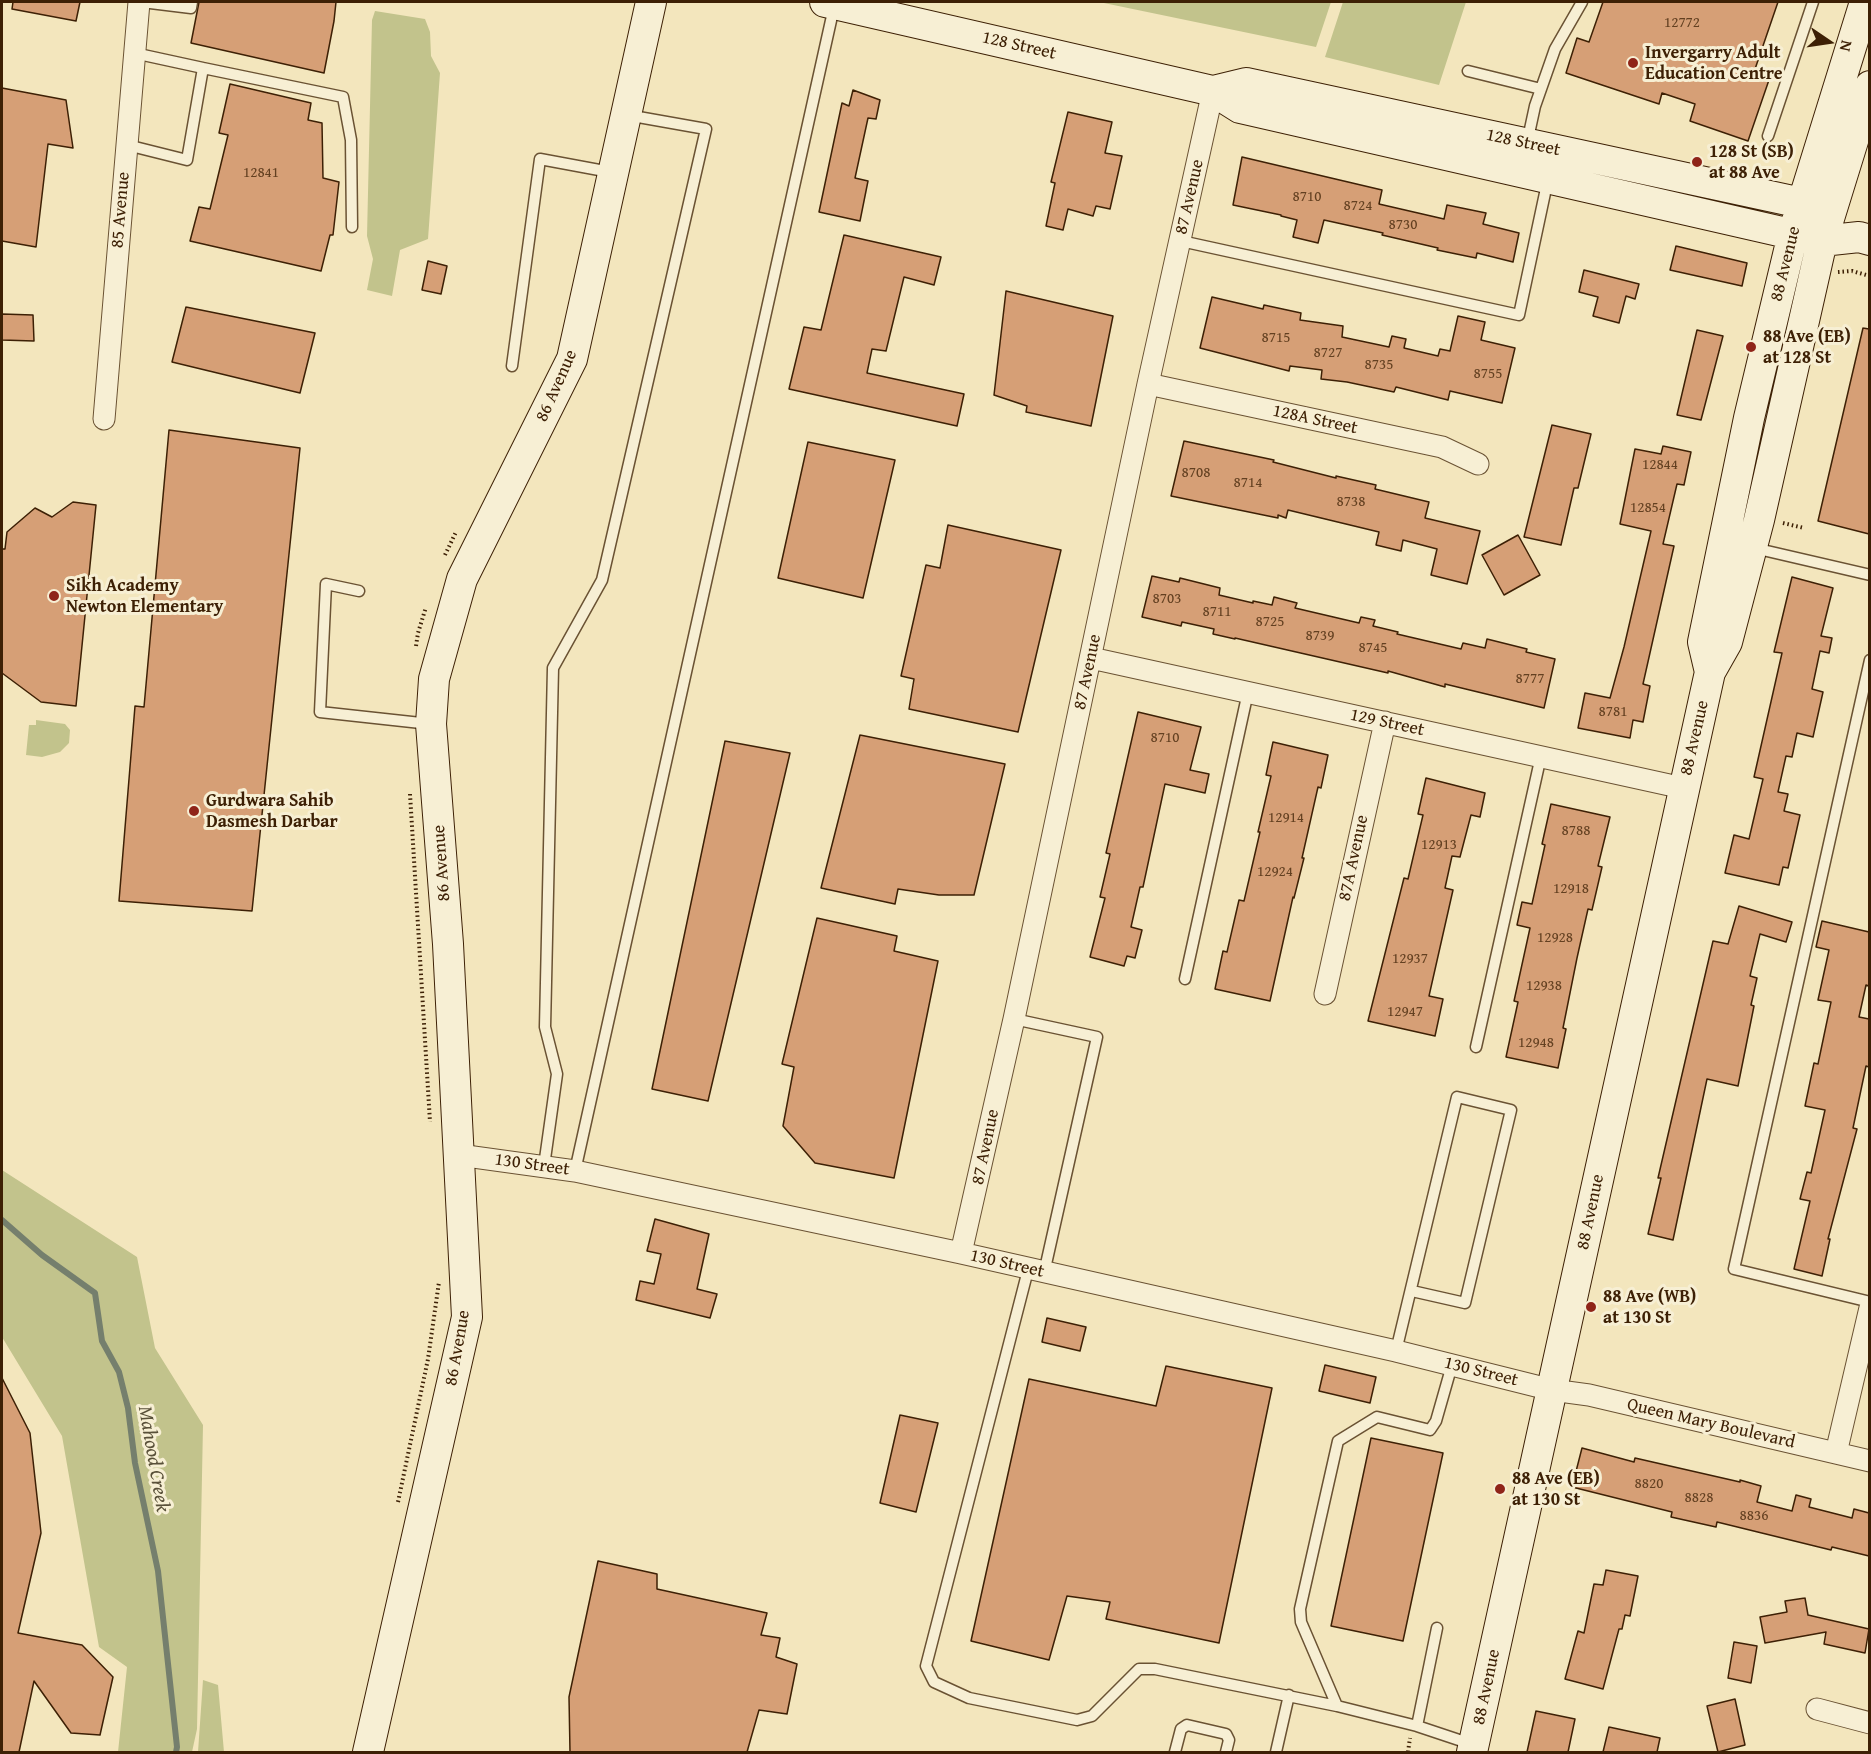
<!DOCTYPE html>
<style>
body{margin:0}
#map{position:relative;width:1871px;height:1754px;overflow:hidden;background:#f3e6bd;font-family:"Gentium Book Plus",serif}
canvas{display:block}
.frame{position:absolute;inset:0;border:3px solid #3d2005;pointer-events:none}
.north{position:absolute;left:1799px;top:12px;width:60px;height:60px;-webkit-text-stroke:4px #f7efd4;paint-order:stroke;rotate:103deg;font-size:16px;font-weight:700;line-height:24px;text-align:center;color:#3d2005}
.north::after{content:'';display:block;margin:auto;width:21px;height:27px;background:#3d2005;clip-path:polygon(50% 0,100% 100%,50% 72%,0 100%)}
</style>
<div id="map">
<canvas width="1871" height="1754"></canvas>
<div class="frame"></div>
<div class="north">N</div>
</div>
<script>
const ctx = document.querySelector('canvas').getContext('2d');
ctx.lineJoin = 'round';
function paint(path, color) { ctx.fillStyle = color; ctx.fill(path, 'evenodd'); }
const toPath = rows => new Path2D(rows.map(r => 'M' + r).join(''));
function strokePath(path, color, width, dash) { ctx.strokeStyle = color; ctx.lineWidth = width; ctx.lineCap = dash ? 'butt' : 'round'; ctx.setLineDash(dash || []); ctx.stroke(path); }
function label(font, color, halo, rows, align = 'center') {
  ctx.font = font + ' "Gentium Book Plus",serif'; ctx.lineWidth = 6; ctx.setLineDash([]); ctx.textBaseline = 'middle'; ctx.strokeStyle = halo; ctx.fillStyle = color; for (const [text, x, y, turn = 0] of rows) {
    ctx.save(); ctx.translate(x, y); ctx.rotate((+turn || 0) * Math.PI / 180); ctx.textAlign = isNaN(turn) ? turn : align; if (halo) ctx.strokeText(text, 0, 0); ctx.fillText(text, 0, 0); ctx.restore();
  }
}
paint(toPath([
 [1099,2,1331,2,1316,47],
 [1343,2,1466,2,1439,85,1325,57],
 [375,11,425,19,430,32,431,56,440,73,428,239,400,250,392,296,367,290,373,259,367,236,372,20],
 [36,720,65,724,70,730,69,743,60,752,42,757,26,755,29,725,36,725],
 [2,1170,137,1257,155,1348,203,1425,197,1729,192,1752,118,1752,127,1667,99,1647,62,1436,2,1337],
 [203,1680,218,1685,224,1752,198,1752]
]), '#c2c38c');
strokePath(toPath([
 [2,1220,42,1255,95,1293,102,1341,119,1372,128,1408,135,1463,158,1571,177,1747,176,1752]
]), '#757f6d', 6);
const building = toPath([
 [13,2,80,2,76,21,12,9,13,2],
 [199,2,336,2,334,21,324,73,191,43,199,2],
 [1603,2,1778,2,1754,72,1770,77,1748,141,1690,121,1695,104,1662,93,1659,104,1566,73,1577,38,1589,42,1603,2],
 [230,84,311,103,308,120,322,123,323,178,339,182,333,235,330,235,321,271,190,241,199,207,210,209,228,135,219,133,230,84],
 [2,88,66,100,73,148,48,144,36,247,2,241,2,88],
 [853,90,880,100,876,119,868,118,855,178,868,181,860,221,819,212,842,103,849,106,853,90],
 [1068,112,1112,122,1105,153,1122,156,1110,209,1096,206,1093,216,1068,209,1063,230,1046,226,1055,183,1051,182,1068,112],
 [1242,157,1382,190,1379,204,1444,219,1447,205,1486,213,1483,224,1519,233,1513,262,1477,253,1476,258,1437,250,1438,248,1382,235,1383,233,1324,220,1318,243,1293,237,1297,220,1281,216,1281,215,1233,205,1242,157],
 [844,235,941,257,934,285,904,277,886,351,872,349,867,373,964,394,957,426,789,389,804,327,821,330,844,235],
 [1676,246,1747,263,1742,286,1670,270,1676,246],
 [428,261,447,266,441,294,422,290,428,261],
 [1584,270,1639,284,1635,299,1626,296,1619,323,1593,316,1598,297,1579,292,1584,270],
 [1006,291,1113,316,1091,426,1026,412,1027,406,994,395,1006,291],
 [1212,297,1263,309,1264,305,1301,313,1300,320,1343,326,1342,337,1389,347,1392,336,1406,339,1404,348,1438,356,1440,349,1450,351,1458,316,1485,322,1481,340,1515,348,1502,403,1450,391,1448,400,1396,387,1394,392,1347,382,1321,379,1322,370,1290,366,1289,371,1200,348,1212,297],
 [186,307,315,333,300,393,172,362,186,307],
 [2,314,33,315,34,341,2,340,2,314],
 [1863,328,1869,329,1869,534,1818,521,1863,328],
 [1697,330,1723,336,1701,420,1677,415,1697,330],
 [1552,425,1591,434,1578,488,1574,488,1561,545,1524,537,1552,425],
 [169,430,300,448,252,911,119,901,135,706,144,707,169,430],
 [1184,441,1274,460,1273,462,1336,478,1336,476,1376,485,1375,489,1429,502,1425,518,1480,531,1467,584,1431,575,1437,549,1403,540,1401,551,1376,545,1379,532,1288,510,1286,518,1278,515,1278,518,1171,496,1184,441],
 [808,442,895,460,863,598,778,578,808,442],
 [1663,446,1691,452,1684,485,1677,484,1663,544,1674,546,1643,684,1650,686,1643,722,1633,720,1630,738,1578,728,1585,693,1610,698,1624,647,1651,531,1620,524,1635,449,1661,454,1663,446],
 [73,502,96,505,76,706,41,702,2,673,2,549,5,549,7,532,35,508,52,517,73,502],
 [948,525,1061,550,1018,732,909,709,914,679,901,676,926,565,940,568,948,525],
 [1518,535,1540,575,1504,595,1482,555,1518,535],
 [1152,576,1179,582,1180,578,1220,588,1219,595,1253,603,1253,601,1272,605,1274,597,1297,603,1295,608,1359,623,1361,617,1375,620,1373,626,1398,632,1397,634,1461,649,1463,643,1485,648,1487,639,1527,649,1526,652,1555,659,1544,708,1445,684,1445,687,1388,671,1388,673,1235,638,1235,639,1213,634,1214,629,1182,622,1181,626,1142,617,1152,576],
 [1792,577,1833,588,1821,636,1832,638,1829,653,1820,651,1812,689,1823,692,1813,737,1797,733,1792,757,1786,756,1778,792,1788,794,1784,811,1800,815,1788,868,1783,867,1779,885,1725,873,1734,835,1749,839,1763,779,1754,777,1782,653,1774,652,1792,577],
 [1138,712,1201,727,1190,770,1209,774,1205,793,1165,784,1143,887,1140,887,1131,927,1142,930,1135,958,1127,956,1124,966,1090,957,1105,898,1100,897,1110,854,1106,853,1138,712],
 [860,735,1005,764,974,895,939,895,898,889,895,904,821,888,860,735],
 [725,741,790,753,708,1101,652,1089,725,741],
 [1273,742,1328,755,1321,788,1318,787,1302,858,1304,858,1294,898,1293,897,1270,1001,1215,989,1223,951,1227,952,1239,900,1244,901,1260,832,1258,832,1271,776,1266,775,1273,742],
 [1426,778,1485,793,1480,817,1471,815,1460,857,1452,856,1445,888,1453,890,1429,996,1443,999,1435,1036,1368,1021,1404,878,1408,879,1423,815,1418,814,1426,778],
 [1551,804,1610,817,1598,866,1602,867,1592,910,1588,909,1577,958,1563,1028,1566,1029,1558,1068,1506,1057,1518,1002,1514,1001,1530,928,1517,925,1522,902,1532,904,1545,845,1542,844,1551,804],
 [1739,906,1792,922,1786,942,1760,934,1750,976,1757,978,1751,1005,1754,1006,1738,1086,1707,1079,1673,1240,1648,1234,1661,1178,1658,1178,1713,941,1728,944,1739,906],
 [817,918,897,936,894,951,938,961,894,1178,815,1163,783,1126,794,1067,782,1064,817,918],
 [1822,921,1869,932,1869,986,1866,985,1859,1017,1869,1019,1869,1067,1866,1066,1853,1128,1857,1129,1828,1239,1830,1239,1822,1276,1794,1269,1810,1201,1800,1199,1807,1172,1811,1173,1825,1110,1805,1106,1814,1063,1818,1064,1831,1002,1818,1000,1829,950,1816,947,1822,921],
 [655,1219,709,1234,697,1289,717,1294,710,1318,636,1300,640,1281,654,1284,661,1254,647,1251,655,1219],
 [1047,1318,1086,1327,1080,1351,1042,1342,1047,1318],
 [1325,1365,1376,1377,1370,1403,1319,1391,1325,1365],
 [1166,1366,1272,1388,1219,1643,1106,1619,1110,1602,1067,1596,1049,1660,971,1641,1029,1379,1156,1406,1166,1366],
 [2,1378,30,1433,41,1533,18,1633,82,1645,113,1677,100,1735,71,1733,34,1681,19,1752,2,1752,2,1378],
 [900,1415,938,1423,916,1512,880,1503,900,1415],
 [1371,1438,1443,1453,1403,1641,1331,1626,1371,1438],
 [1582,1448,1634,1462,1635,1458,1740,1482,1740,1480,1761,1486,1757,1502,1792,1511,1796,1495,1811,1499,1809,1507,1852,1518,1854,1509,1869,1513,1869,1556,1832,1547,1831,1550,1717,1522,1716,1527,1671,1517,1672,1512,1572,1487,1582,1448],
 [598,1561,657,1574,657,1589,767,1613,761,1635,780,1638,776,1657,797,1664,787,1714,759,1710,747,1752,570,1752,569,1697,598,1561],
 [1606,1570,1638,1576,1630,1616,1625,1615,1622,1629,1619,1629,1603,1689,1565,1679,1578,1631,1584,1633,1594,1584,1603,1585,1606,1570],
 [1805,1598,1808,1615,1869,1629,1865,1653,1824,1644,1826,1632,1765,1643,1760,1617,1787,1612,1785,1601,1805,1598],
 [1734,1642,1757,1646,1751,1683,1728,1678,1734,1642],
 [1735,1699,1745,1745,1718,1752,1707,1706,1735,1699],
 [1536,1711,1575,1719,1568,1752,1527,1752,1536,1711],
 [1609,1727,1660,1738,1657,1752,1603,1752,1609,1727]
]);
paint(building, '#d69f76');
strokePath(building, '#3d2005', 1.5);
const lane = toPath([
 [142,2,191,8,192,2],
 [203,68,343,97,351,140,352,227],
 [1468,71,1541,89],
 [1768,136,1813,2],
 [1527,143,1535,106,1555,49,1582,2],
 [127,145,187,160,203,68,134,53],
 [1181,241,1519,315,1548,179],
 [512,366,540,159,610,172],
 [1754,548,1870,575],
 [359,591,326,584,320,712,430,724],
 [1870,660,1734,1269,1870,1302],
 [1185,979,1248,692],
 [1014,1019,1097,1037,1044,1273],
 [1476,1047,1541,756],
 [544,1166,557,1074,545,1027,553,668,602,580,706,129,627,115],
 [575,1171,834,7],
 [1028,1270,926,1666,934,1682,969,1698,1077,1720,1092,1716,1139,1669,1155,1669,1337,1706,1417,1726,1471,1744],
 [1396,1351,1457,1097,1511,1110,1465,1303,1412,1291],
 [1337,1706,1301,1622,1300,1609,1338,1441,1377,1417,1430,1430,1436,1421,1452,1365],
 [1417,1726,1437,1628],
 [1175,1752,1181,1729,1187,1725,1226,1734,1229,1740,1226,1752],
 [1276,1752,1289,1695]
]);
const street = toPath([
 [1148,384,1442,447,1478,464],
 [104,419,139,2],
 [1091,658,1683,788],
 [1325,994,1385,722],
 [459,1155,575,1171,961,1253,1396,1351,1552,1390,1589,1395,1870,1461],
 [961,1253,1014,1019,1148,384,1213,91],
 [1836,1453,1870,1308],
 [1817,1709,1870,1723]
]);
const secondary = toPath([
 [825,2,1213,91,1240,108,1765,228,1822,241,1859,237,1870,240],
 [1213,91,1246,83,1820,207],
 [1710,672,1703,642,1749,418,1793,234,1865,2],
 [368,1752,467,1317,448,944,431,724,434,679,462,579,572,359,651,2],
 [1472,1752,1710,672,1727,642,1759,520,1822,241,1870,86]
]);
strokePath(lane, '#6a5233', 13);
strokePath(street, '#6a5233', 23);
strokePath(secondary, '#3d2005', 32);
strokePath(toPath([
 [1838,272,1852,271,1870,276],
 [1783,523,1804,528],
 [445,555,456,532],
 [416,646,418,633,426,607],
 [410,794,430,1122],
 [398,1502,428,1359,439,1282],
 [1408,1752,1410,1738]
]), '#3d2005', 4, [1.5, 3]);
strokePath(lane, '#f7efd4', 10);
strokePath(street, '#f7efd4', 21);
strokePath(secondary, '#f7efd4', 30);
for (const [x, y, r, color] of [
 [1633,63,6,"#8f2418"],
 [1697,162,6,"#8f2418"],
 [1751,347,6,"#8f2418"],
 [54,596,6,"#8f2418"],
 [194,811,6,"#8f2418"],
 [1591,1307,6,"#8f2418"],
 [1500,1489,6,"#8f2418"]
]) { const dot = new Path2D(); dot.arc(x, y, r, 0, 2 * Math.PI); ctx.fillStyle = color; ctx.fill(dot); strokePath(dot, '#f7efd4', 2); }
label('15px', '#634021', null, [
 ["12772",1682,23],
 ["12841",261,173],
 ["8710",1307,197],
 ["8724",1358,206],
 ["8730",1403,225],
 ["8715",1276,338],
 ["8727",1328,353],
 ["8735",1379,365],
 ["8755",1488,374],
 ["12844",1660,465],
 ["8708",1196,473],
 ["8714",1248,483],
 ["8738",1351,502],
 ["12854",1648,508],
 ["8703",1167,599],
 ["8711",1217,612],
 ["8725",1270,622],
 ["8739",1320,636],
 ["8745",1373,648],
 ["8777",1530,679],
 ["8781",1613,712],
 ["8710",1165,738],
 ["12914",1286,818],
 ["8788",1576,831],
 ["12913",1439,845],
 ["12924",1275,872],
 ["12918",1571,889],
 ["12928",1555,938],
 ["12937",1410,959],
 ["12938",1544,986],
 ["12947",1405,1012],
 ["12948",1536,1043],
 ["8820",1649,1484],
 ["8828",1699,1498],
 ["8836",1754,1516]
]);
label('18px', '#3d2005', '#f7efd4', [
 ["128 Street",1019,46,13],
 ["128 Street",1523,143,12],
 ["87 Avenue",1190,197,-77],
 ["85 Avenue",121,210,-85],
 ["88 Avenue",1786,264,-76],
 ["86 Avenue",557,386,-66],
 ["128A Street",1315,420,12],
 ["87 Avenue",1088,672,-78],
 ["129 Street",1387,723,12],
 ["88 Avenue",1695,738,-77],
 ["87A Avenue",1354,858,-78],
 ["86 Avenue",442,863,-94],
 ["87 Avenue",986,1147,-78],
 ["130 Street",532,1165,8],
 ["88 Avenue",1591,1212,-78],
 ["130 Street",1007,1264,13],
 ["86 Avenue",458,1348,-80],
 ["130 Street",1481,1372,14],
 ["Queen Mary Boulevard",1711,1424,13],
 ["88 Avenue",1487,1687,-78]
]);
label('bold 18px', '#3d2005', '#f7efd4', [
 ["Invergarry Adult",1645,53],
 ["Education Centre",1645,74],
 ["128 St (SB)",1709,152],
 ["at 88 Ave",1709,173],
 ["88 Ave (EB)",1763,337],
 ["at 128 St",1763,358],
 ["Sikh Academy",66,586],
 ["Newton Elementary",66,607],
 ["Gurdwara Sahib",206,801],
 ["Dasmesh Darbar",206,822],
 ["88 Ave (WB)",1603,1297],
 ["at 130 St",1603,1318],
 ["88 Ave (EB)",1512,1479],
 ["at 130 St",1512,1500]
], 'left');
label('italic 20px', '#595039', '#f7efd4', [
 ["Mahood Creek",153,1459,80]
]);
</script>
